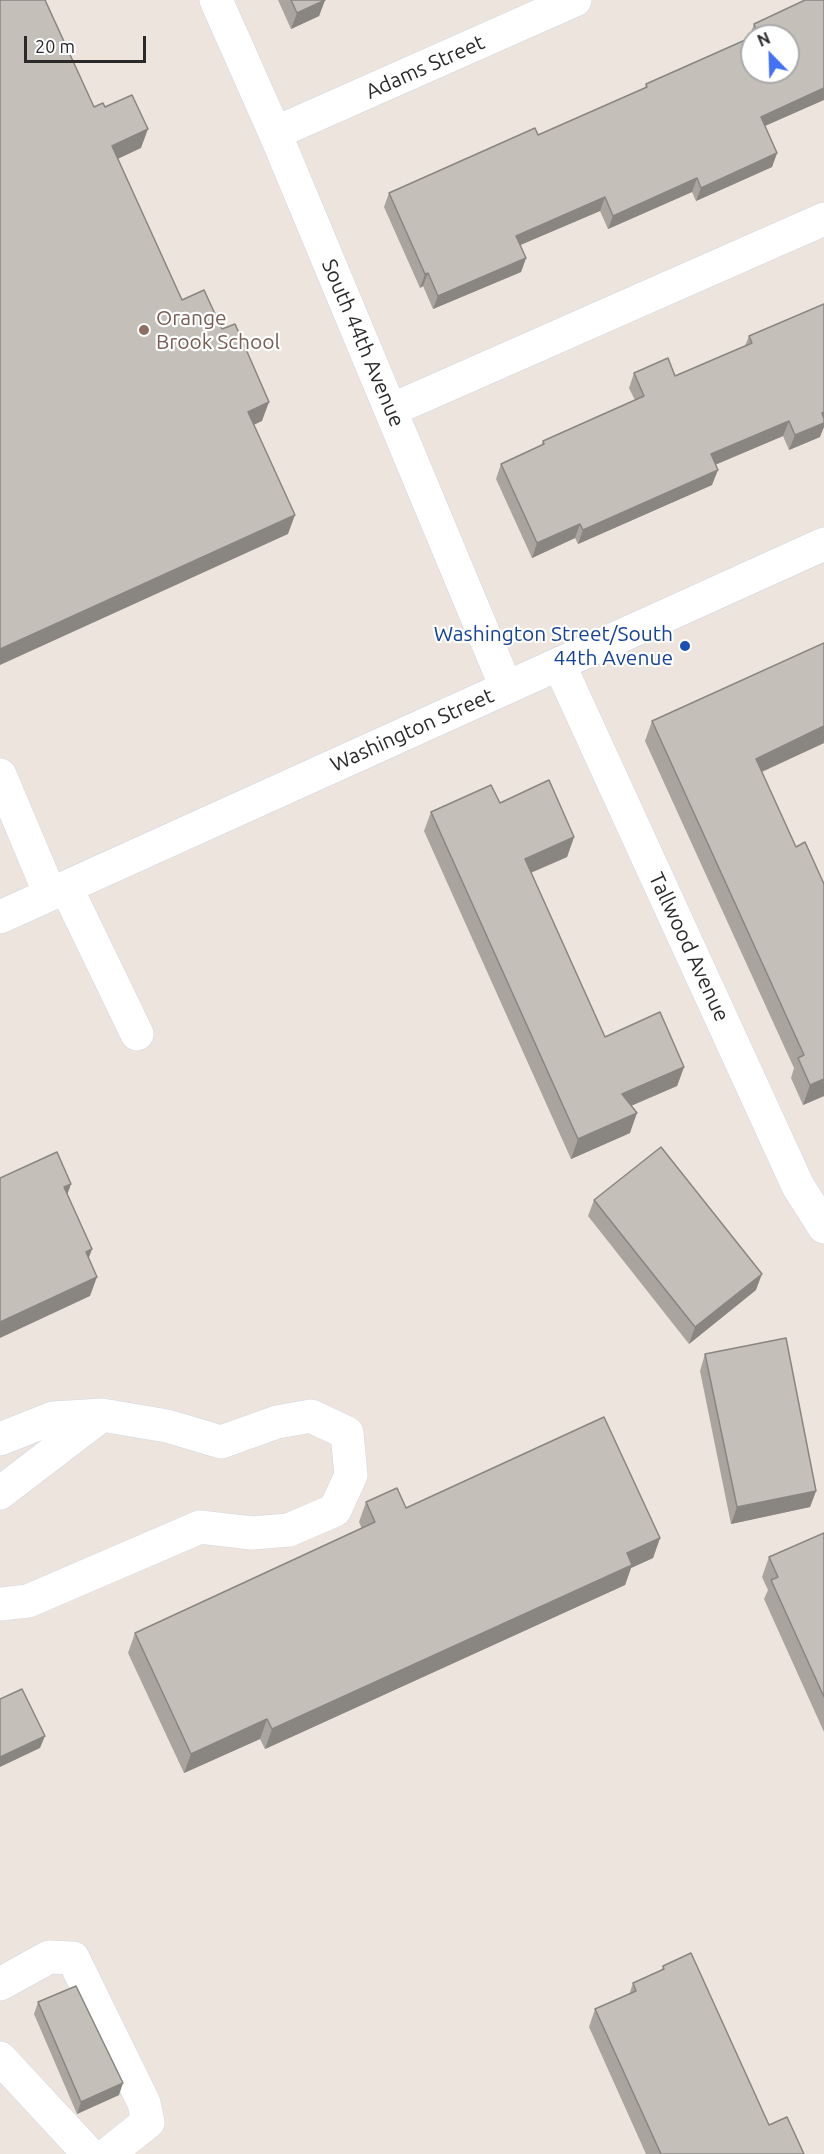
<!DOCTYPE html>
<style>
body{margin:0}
#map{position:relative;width:824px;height:2154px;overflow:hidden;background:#ece4dd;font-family:Ubuntu,sans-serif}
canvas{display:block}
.north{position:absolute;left:740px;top:24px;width:60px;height:60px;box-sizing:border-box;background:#fff;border:2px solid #aaa;border-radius:50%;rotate:337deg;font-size:16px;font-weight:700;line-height:24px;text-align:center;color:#2a2a2a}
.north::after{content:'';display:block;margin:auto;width:21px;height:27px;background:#4271f4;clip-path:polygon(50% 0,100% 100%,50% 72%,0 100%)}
.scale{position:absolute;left:24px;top:36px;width:122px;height:27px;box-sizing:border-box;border:3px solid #2a2a2a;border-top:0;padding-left:8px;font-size:18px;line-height:21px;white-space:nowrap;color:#2a2a2a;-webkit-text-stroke:4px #fff;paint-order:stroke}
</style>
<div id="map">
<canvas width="824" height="2154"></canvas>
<div class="north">N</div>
<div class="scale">20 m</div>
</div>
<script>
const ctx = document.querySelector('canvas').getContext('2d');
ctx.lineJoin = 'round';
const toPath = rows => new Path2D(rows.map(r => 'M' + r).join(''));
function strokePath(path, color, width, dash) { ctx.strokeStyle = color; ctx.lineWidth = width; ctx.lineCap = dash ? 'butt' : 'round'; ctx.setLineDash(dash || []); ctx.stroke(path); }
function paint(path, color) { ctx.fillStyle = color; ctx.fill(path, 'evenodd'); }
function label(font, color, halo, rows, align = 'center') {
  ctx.font = font + ' Ubuntu,sans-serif'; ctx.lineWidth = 4.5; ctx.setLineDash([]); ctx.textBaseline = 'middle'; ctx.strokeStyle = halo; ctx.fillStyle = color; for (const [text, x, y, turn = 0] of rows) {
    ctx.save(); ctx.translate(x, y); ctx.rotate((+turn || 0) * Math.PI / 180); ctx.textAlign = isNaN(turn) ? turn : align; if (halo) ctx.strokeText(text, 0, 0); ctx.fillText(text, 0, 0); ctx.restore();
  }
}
const minor = toPath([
 [216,0,275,133,506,687],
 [275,133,575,0],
 [391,410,824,219],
 [559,664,798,1186,824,1227],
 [0,775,50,894],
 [66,887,137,1034],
 [0,917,824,544],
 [0,1439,53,1418,102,1415,167,1426,221,1442,277,1422,311,1416,347,1433,351,1475,335,1510,289,1530,252,1533,200,1527,28,1601,0,1604],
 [0,1493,102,1415],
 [0,1984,49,1957,73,1958,144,2103,148,2122,108,2154],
 [0,2058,89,2154]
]);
strokePath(minor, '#d2d7e3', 34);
strokePath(minor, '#fff', 33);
paint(toPath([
 [278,0,325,0,319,16,291,29],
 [805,0,765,126,777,153,772,167,696,201,692,192,608,229,600,211,520,245,526,258,521,272,433,309,423,286,420,288,384,207,389,193,538,135,645,88,646,84,749,38,754,24],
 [752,36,788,36,752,72],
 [749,336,820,437,789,450,783,436,715,465,712,485,578,544,575,538,532,558,496,479,501,464,541,446,543,441,635,400,629,388,634,373,675,376,745,346],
 [824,643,824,743,762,772,824,1096,803,1105,791,1078,794,1068,645,741,652,721],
 [500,803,574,837,567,857,531,873,605,1037,684,1067,677,1086,631,1106,630,1133,571,1159,424,831,431,812],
 [594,1200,756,1290,689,1344,588,1216],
 [705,1354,816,1491,810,1507,731,1524,700,1371],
 [366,1502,406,1508,660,1538,653,1558,631,1568,625,1585,265,1749,260,1739,184,1773,128,1653,135,1633,362,1529,359,1522],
 [824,1533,824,1732,764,1599,768,1590,762,1577,769,1557],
 [663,1966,769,2125,804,2154,646,2154,589,2027,595,2009,629,1995,633,1983,661,1971],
 [38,2002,119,2095,77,2114,34,2014]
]), '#a9a49e');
paint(toPath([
 [325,0,319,16,291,29,297,13],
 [824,88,824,100,756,130,761,117],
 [148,129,141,148,105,165,112,146],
 [777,153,772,167,696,201,701,188],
 [697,178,692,192,608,229,613,216],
 [605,197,600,211,511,249,516,236],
 [526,258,521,272,433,309,438,296],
 [428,273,423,286,420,288,425,274],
 [269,402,262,421,241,431,248,412],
 [824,412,824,427,820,437,789,450,795,435],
 [789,421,783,436,705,469,711,454],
 [718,470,712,485,578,544,583,530],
 [295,515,288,534,0,665,0,649],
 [580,524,575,538,532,558,537,543],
 [824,726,824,743,748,778,756,759],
 [574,837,567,857,518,878,525,859],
 [684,1067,677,1086,614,1113,622,1094],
 [824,1079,824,1096,803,1105,810,1085],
 [637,1113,630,1133,571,1159,578,1139],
 [71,1184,64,1204,64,1187],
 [92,1249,85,1269,86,1252],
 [762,1274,756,1290,689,1344,695,1327],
 [97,1277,90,1296,0,1338,0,1322],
 [816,1491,810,1507,731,1524,737,1507],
 [660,1538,653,1558,631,1568,625,1585,265,1749,272,1729,627,1553],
 [267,1719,260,1739,184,1773,191,1754],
 [45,1736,40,1748,0,1767,0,1757],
 [123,2083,119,2095,77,2114,81,2102]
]), '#898681');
const building = toPath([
 [0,0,45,0,94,107,103,103,105,107,132,95,148,129,112,146,182,300,204,290,222,329,235,324,269,402,248,412,295,515,0,649,0,0],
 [291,0,325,0,297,13,291,0],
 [805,0,824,0,824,88,761,117,777,153,701,188,697,178,613,216,605,197,516,236,526,258,438,296,428,273,425,274,389,193,535,128,538,135,647,87,646,84,752,37,752,72,788,72,788,36,754,36,758,34,754,24,805,0],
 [824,304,824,412,822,413,824,419,824,423,795,435,789,421,711,454,718,470,583,530,580,524,537,543,501,464,544,444,543,441,644,396,634,373,668,358,675,376,752,343,749,336,824,304],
 [824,643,824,726,756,759,796,847,805,842,824,884,824,1079,810,1085,798,1058,804,1055,652,721,824,643],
 [549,780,574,837,525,859,605,1037,660,1012,684,1067,622,1094,637,1113,578,1139,431,812,491,785,500,803,549,780],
 [661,1147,762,1274,695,1327,594,1200,661,1147],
 [57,1152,71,1184,64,1187,92,1249,86,1252,97,1277,0,1322,0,1178,57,1152],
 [786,1338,816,1491,737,1507,705,1354,786,1338],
 [604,1417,660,1538,627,1553,632,1565,272,1729,267,1719,191,1754,135,1633,375,1522,366,1502,397,1488,406,1508,604,1417],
 [824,1533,824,1697,771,1580,778,1577,769,1557,824,1533],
 [22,1689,45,1736,0,1757,0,1699,22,1689],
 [691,1953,769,2125,787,2117,804,2154,661,2154,595,2009,636,1991,633,1983,664,1969,663,1966,691,1953],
 [76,1986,123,2083,81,2102,38,2002,76,1986]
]);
paint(building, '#c4bfb8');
strokePath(building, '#898681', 1.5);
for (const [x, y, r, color] of [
 [144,330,6,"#8d6e63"],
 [685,646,6,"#1a4fb4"]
]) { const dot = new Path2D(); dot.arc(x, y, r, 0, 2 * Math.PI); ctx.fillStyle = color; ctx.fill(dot); strokePath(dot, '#fff', 2); }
label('21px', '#2a2a2a', '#fff', [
 ["Adams Street",425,67,-24],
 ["South 44th Avenue",363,343,67],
 ["Washington Street",412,730,-24],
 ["Tallwood Avenue",689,947,65]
]);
label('21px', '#785e54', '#fff', [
 ["Orange",156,318],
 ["Brook School",156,342]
], 'left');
label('21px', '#164399', '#fff', [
 ["Washington Street/South",673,634],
 ["44th Avenue",673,658]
], 'right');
</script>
